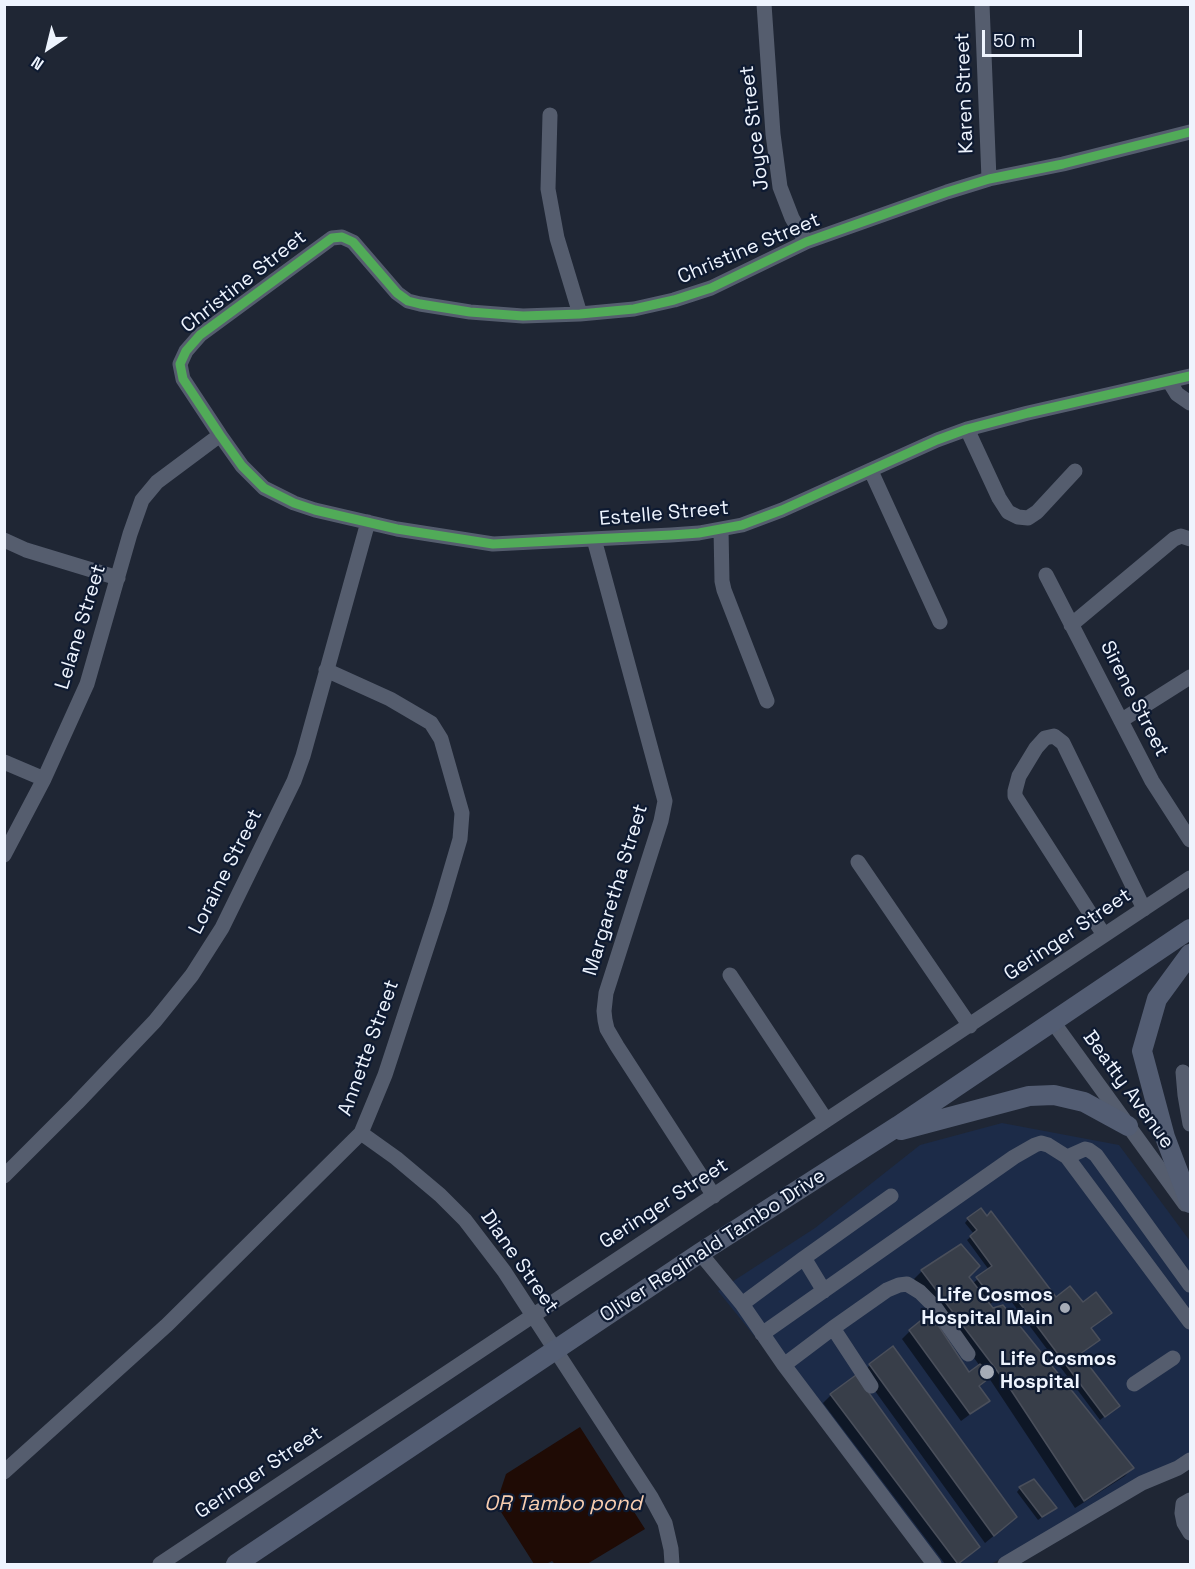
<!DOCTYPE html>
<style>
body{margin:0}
#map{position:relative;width:1195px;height:1569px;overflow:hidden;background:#1f2634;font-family:"Space Grotesk",sans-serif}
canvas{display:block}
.frame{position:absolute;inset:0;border:6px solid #eef4fe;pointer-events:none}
.north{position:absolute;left:18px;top:18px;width:60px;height:60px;-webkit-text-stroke:4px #0e1a31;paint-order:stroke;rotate:215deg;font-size:16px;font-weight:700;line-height:24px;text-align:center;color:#eef4fe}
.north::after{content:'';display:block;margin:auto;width:21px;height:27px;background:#eef4fe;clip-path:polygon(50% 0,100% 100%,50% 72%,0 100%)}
.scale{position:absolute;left:982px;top:30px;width:100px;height:27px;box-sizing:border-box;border:3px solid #eef4fe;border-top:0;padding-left:8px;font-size:18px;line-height:21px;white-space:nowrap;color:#eef4fe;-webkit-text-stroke:4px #0e1a31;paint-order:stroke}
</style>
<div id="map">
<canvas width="1195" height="1569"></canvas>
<div class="frame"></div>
<div class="north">N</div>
<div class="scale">50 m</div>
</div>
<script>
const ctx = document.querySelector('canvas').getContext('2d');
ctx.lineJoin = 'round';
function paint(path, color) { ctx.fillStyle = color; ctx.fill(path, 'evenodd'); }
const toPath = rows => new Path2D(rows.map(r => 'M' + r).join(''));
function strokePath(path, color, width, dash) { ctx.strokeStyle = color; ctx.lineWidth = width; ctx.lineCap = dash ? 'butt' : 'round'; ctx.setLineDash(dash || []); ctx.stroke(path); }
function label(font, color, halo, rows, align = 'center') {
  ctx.font = font + ' "Space Grotesk",sans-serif'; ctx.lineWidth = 4.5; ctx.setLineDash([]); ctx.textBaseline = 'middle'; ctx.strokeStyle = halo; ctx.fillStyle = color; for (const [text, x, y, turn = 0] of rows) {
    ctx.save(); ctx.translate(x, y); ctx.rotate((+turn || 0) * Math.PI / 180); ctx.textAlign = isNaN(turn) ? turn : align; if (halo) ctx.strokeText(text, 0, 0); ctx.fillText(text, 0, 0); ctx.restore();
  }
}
paint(toPath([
 [1002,1123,1119,1145,1190,1241,1190,1452,1167,1468,991,1564,939,1564,718,1291,815,1228,920,1145]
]), '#1c2b48');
paint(toPath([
 [580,1427,645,1529,587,1564,555,1564,552,1561,546,1564,534,1564,496,1504,506,1474]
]), '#1f0b05');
paint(toPath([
 [968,1219,1090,1329,1079,1354,1114,1409,1100,1420,1005,1293,989,1305,1132,1468,1125,1476,1075,1508,989,1378,978,1388,988,1401,961,1421,902,1339,910,1331,969,1374,980,1366,914,1279,922,1271,967,1277,972,1284,989,1270,967,1240,974,1234,965,1223],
 [870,1365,1007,1525,985,1543,862,1373],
 [831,1395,978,1547,970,1555,957,1564,945,1564,823,1403],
 [1020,1488,1055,1508,1038,1520,1017,1492]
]), '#0007');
const building = toPath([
 [981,1208,987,1216,991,1211,1056,1297,1070,1286,1083,1302,1096,1292,1112,1313,1091,1328,1100,1340,1080,1354,1120,1406,1105,1417,1010,1290,995,1302,976,1277,992,1266,970,1236,977,1230,967,1218,981,1208],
 [961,1244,980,1266,969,1277,993,1308,1003,1305,1134,1468,1084,1501,1007,1384,921,1270,961,1244],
 [930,1313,969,1372,980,1364,992,1376,979,1386,990,1401,970,1414,909,1330,930,1313],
 [893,1346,1017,1517,994,1536,869,1364,893,1346],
 [856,1375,980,1547,958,1564,830,1394,856,1375],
 [1034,1479,1057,1508,1042,1517,1019,1487,1034,1479]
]);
paint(building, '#383e49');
strokePath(building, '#4a4f5b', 1.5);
strokePath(toPath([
 [764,4,773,134,780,187,792,218,806,242],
 [982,4,989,179],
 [550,115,548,189,557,238,580,314],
 [1190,132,1063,164,989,179,947,192,806,242,711,288,674,300,634,309,580,314,523,316,470,312,420,304,408,301,397,293,353,242,342,237,332,238,200,335,186,351,180,364,183,379,220,435,242,466,264,488,294,503,315,510,397,529,493,544,671,535,699,533,742,525,782,510,937,440,967,429,1028,413,1190,376],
 [1169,381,1177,394,1190,403],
 [967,429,999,498,1008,512,1018,517,1028,518,1037,512,1075,471],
 [871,471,940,622],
 [721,529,722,581,724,590,767,701],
 [594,539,665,801,661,821,606,993,604,1011,605,1020,607,1029,617,1046,714,1196],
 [4,540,26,550,118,578],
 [1046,575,1152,781,1190,840],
 [1071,625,1174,539,1181,536,1190,539],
 [1122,720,1190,677],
 [4,762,44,779],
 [4,855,44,779,87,684,130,534,142,500,157,482,220,435],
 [858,862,970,1026],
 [1104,935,1015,796,1015,791,1019,776,1036,748,1045,738,1054,736,1063,743,1144,909],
 [730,975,826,1120],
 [1053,1022,1185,1204],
 [1183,1072,1185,1095,1190,1124],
 [361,1133,396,1158,440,1195,465,1220,504,1271,651,1497,665,1523,671,1549,672,1564],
 [1067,1157,1085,1149,1089,1150,1096,1155,1190,1285],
 [4,1176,77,1103,155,1021,192,975,222,928,294,781,303,756,368,522],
 [700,1253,742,1304,784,1365,934,1564],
 [824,1291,804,1258,891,1196],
 [742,1304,804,1258],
 [833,1328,887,1290,899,1285,907,1284,920,1292,935,1307,968,1354],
 [762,1334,1014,1157,1035,1145,1041,1143,1048,1145,1067,1157,1190,1322],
 [784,1365,833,1328,871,1386],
 [1134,1384,1173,1358],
 [4,1472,167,1325,361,1133,385,1075,440,907,460,839,462,813,441,739,431,723,390,699,326,670],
 [1190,1500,1183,1504,1182,1513,1184,1523,1190,1533],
 [160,1564,1190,878],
 [1005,1564,1142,1483,1178,1468,1190,1460]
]), '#555d6e', 15);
strokePath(toPath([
 [1190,954,1157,999,1142,1051,1165,1137,1190,1203],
 [901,1130,1029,1096,1054,1095,1084,1102,1128,1126],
 [236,1564,700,1253,898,1126,1190,929]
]), '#535d73', 20);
strokePath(toPath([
 [1190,132,1063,164,989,179,947,192,806,242,711,288,674,300,634,309,580,314,523,316,470,312,420,304,408,301,397,293,353,242,342,237,332,238,200,335,186,351,180,364,183,379,220,435,242,466,264,488,294,503,315,510,397,529,493,544,671,535,699,533,742,525,782,510,937,440,967,429,1028,413,1190,376]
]), '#51ab58', 9);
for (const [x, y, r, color] of [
 [1065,1308,6,"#a6acb7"],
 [987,1372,8,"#a6acb7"]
]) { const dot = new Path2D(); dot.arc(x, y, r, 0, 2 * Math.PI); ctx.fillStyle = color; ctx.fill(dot); strokePath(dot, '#0e1a31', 2); }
label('20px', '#eef4fe', '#0e1a31', [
 ["Karen Street",965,93,-92],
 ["Joyce Street",755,128,-97],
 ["Christine Street",749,249,-23],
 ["Christine Street",244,282,-38],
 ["Estelle Street",664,514,-5],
 ["Lelane Street",81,627,-73],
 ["Sirene Street",1134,699,63],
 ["Loraine Street",226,872,-63],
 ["Margaretha Street",616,890,-73],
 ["Geringer Street",1068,935,-34],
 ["Annette Street",369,1048,-70],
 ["Beatty Avenue",1128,1090,54],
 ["Geringer Street",664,1204,-33],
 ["Oliver Reginald Tambo Drive",713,1246,-33],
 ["Diane Street",519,1262,55],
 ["Geringer Street",259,1473,-34]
]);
label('bold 20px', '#eef4fe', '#0e1a31', [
 ["Life Cosmos",1053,1296],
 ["Hospital Main",1053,1319],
 ["Life Cosmos",1000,1360,"left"],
 ["Hospital",1000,1383,"left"]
], 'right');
label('italic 21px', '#f8cdaf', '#0e1a31', [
 ["OR Tambo pond",563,1504]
]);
</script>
